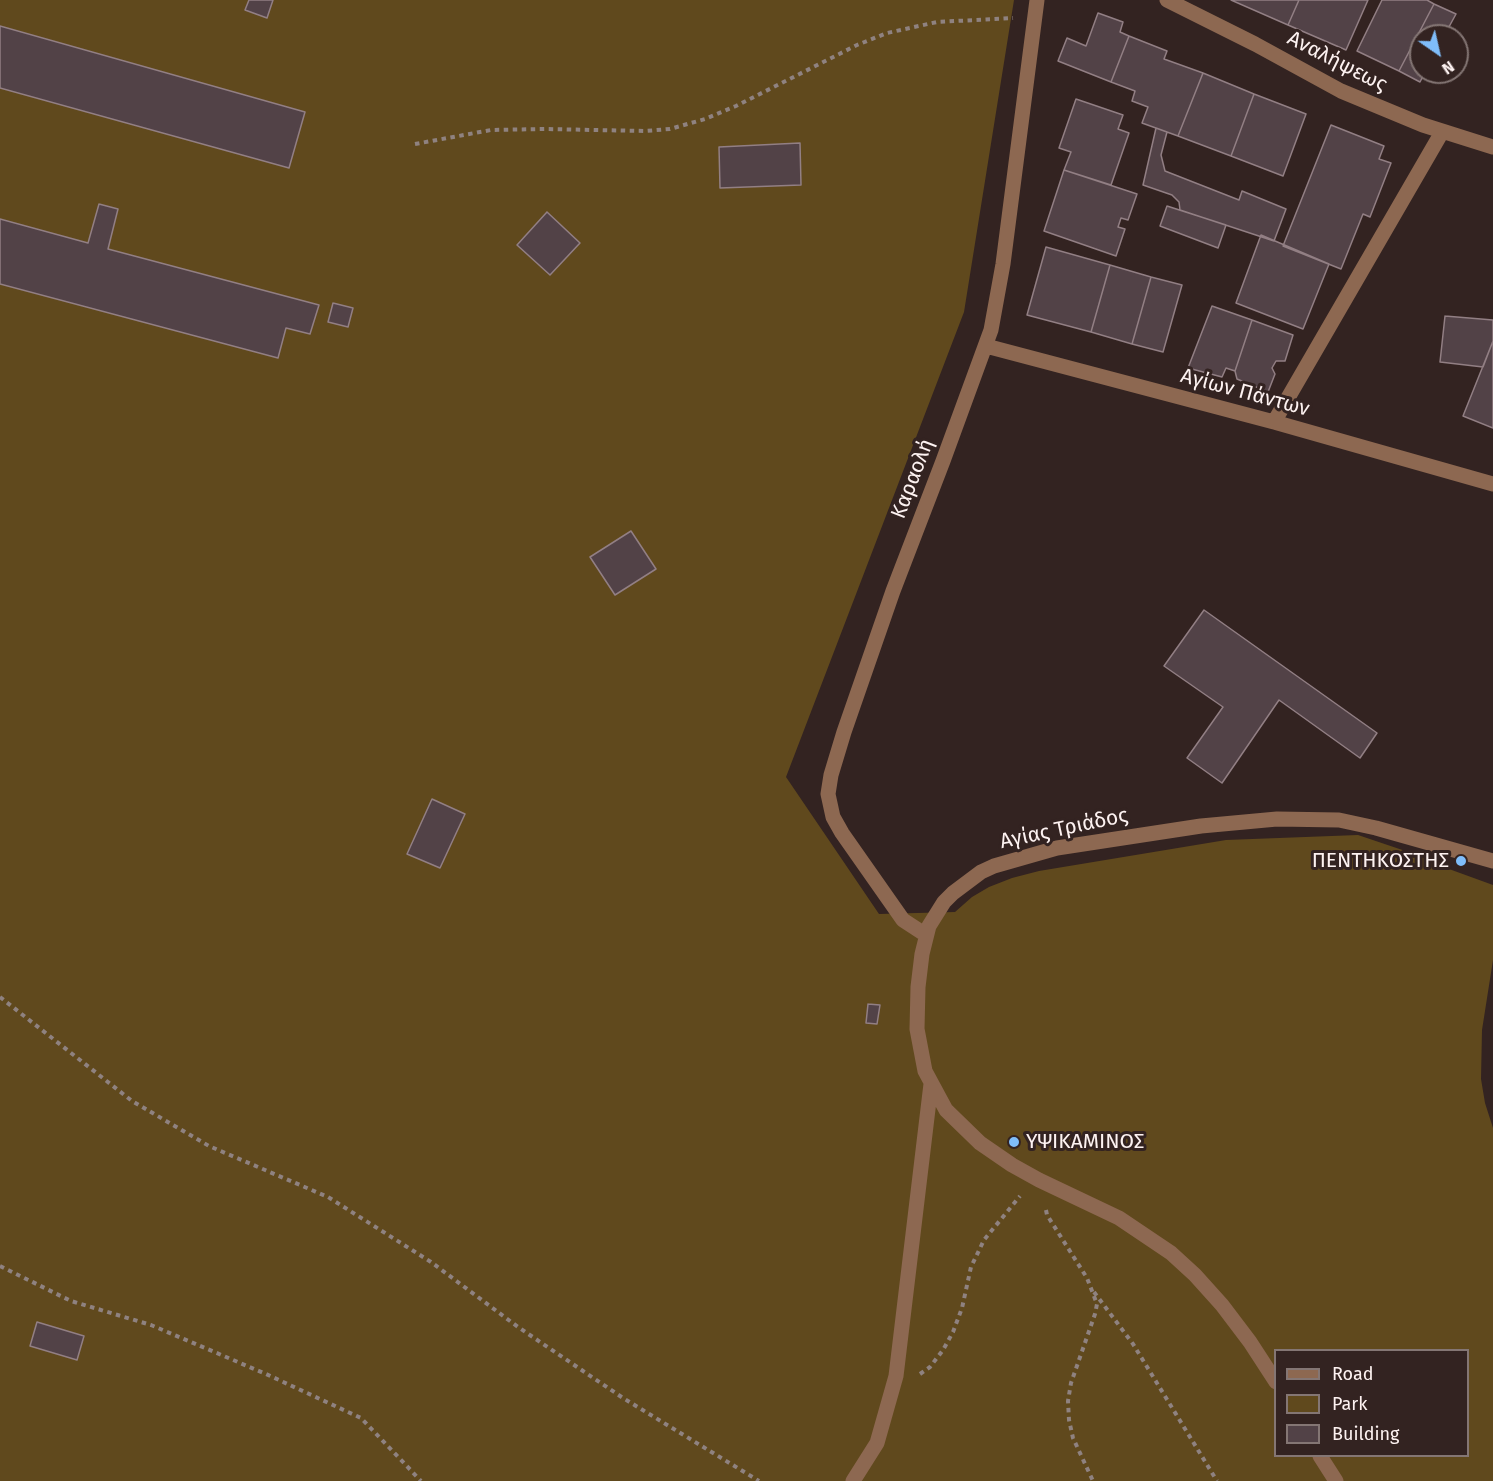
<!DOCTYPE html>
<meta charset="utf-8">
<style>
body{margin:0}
#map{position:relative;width:1493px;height:1481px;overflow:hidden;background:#332321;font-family:"Fira Sans",sans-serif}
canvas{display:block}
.legend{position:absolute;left:1274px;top:1349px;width:195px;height:108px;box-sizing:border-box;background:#332321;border:2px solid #847674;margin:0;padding:8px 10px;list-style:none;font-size:18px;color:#fdf2f1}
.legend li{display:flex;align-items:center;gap:12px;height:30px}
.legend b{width:30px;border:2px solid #847674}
.north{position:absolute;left:1409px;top:24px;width:60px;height:60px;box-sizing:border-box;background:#332321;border:2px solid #847674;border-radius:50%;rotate:146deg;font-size:16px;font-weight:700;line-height:24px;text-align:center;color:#fdf2f1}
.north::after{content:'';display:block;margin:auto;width:21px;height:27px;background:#7fbdfa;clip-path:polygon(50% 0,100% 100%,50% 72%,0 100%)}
</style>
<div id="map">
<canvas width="1493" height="1481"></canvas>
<ul class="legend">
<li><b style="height:8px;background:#8d6851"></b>Road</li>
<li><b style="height:16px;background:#60491d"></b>Park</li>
<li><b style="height:16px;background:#524247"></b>Building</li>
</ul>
<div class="north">N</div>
</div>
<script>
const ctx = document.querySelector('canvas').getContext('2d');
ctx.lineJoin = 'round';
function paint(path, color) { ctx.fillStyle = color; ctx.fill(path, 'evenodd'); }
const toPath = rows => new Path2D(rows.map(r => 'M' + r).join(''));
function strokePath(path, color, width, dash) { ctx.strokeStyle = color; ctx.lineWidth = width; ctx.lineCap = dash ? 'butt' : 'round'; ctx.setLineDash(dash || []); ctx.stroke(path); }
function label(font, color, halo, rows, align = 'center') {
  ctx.font = font + ' "Fira Sans",sans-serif'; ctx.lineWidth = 6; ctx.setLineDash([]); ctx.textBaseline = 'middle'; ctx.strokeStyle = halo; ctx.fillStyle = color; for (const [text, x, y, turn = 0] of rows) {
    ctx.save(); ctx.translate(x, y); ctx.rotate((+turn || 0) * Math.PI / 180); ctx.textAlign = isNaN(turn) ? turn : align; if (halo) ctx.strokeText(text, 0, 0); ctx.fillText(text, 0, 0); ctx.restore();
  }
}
paint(toPath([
 [0,0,1014,0,964,312,786,777,879,914,955,912,972,897,989,887,1012,878,1039,871,1226,840,1358,835,1438,862,1438,865,1493,885,1493,960,1482,1030,1481,1079,1485,1103,1493,1128,1493,1481,0,1481],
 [1276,1350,1468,1350,1468,1456,1276,1456]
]), '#60491d');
const building = toPath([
 [249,0,273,0,267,18,245,10,249,0],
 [1231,0,1299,0,1288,25,1231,0],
 [1299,0,1368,0,1346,50,1288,25,1299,0],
 [1382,0,1427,0,1434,4,1399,71,1357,51,1382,0],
 [1434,4,1456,14,1444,36,1421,36,1421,72,1425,72,1420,82,1399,71,1434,4],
 [1098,13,1123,22,1120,32,1129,36,1111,82,1058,61,1067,38,1086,46,1098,13],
 [0,26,305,112,289,168,0,88,0,26],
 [1129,36,1167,51,1164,59,1203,73,1178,136,1142,123,1148,107,1132,101,1135,91,1111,82,1129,36],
 [1203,73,1254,94,1231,156,1178,136,1203,73],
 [1254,94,1306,114,1283,176,1231,156,1254,94],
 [1076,99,1123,115,1118,129,1129,133,1111,185,1064,170,1071,152,1059,148,1076,99],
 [1331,125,1384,146,1379,159,1391,163,1370,217,1363,214,1341,269,1283,246,1331,125],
 [1156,128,1167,132,1161,155,1165,171,1239,200,1242,191,1286,209,1274,241,1180,210,1179,202,1172,195,1143,185,1156,128],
 [800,143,801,185,720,188,719,147,800,143],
 [1064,170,1137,194,1128,220,1121,218,1118,227,1125,229,1116,256,1044,231,1064,170],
 [99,204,118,209,108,249,319,305,310,334,286,328,278,358,0,284,0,219,88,243,99,204],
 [1167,206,1226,225,1218,248,1160,226,1167,206],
 [547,212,580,243,550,275,517,245,547,212],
 [1261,235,1329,264,1303,329,1236,303,1261,235],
 [1046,247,1110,265,1091,332,1027,315,1046,247],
 [1110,265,1151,277,1132,344,1091,332,1110,265],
 [1151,277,1182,285,1163,352,1132,344,1151,277],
 [333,303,353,308,348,327,328,322,333,303],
 [1212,306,1252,320,1235,371,1226,368,1222,377,1188,368,1212,306],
 [1445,316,1493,320,1493,341,1483,367,1440,362,1445,316],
 [1252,320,1293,335,1285,361,1276,361,1272,368,1275,374,1268,392,1237,379,1235,371,1252,320],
 [1493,341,1493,428,1463,416,1493,341],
 [631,531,656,569,615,595,590,557,631,531],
 [1204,610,1377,733,1360,758,1279,700,1222,783,1187,758,1223,707,1164,666,1204,610],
 [432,799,465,814,440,868,407,854,432,799],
 [868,1004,880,1005,877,1024,866,1023,868,1004],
 [37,1322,84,1336,77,1360,30,1346,37,1322]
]);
paint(building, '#524247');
strokePath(building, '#927f84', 1.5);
strokePath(toPath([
 [415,144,491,130,545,129,645,131,670,129,705,119,736,106,857,45,887,33,937,22,1013,18],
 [0,997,132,1101,209,1146,328,1197,431,1262,518,1327,623,1398,759,1481],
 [1046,1210,1047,1215,1087,1278,1097,1304,1095,1314,1071,1383,1068,1401,1069,1420,1073,1438,1093,1481],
 [0,1266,71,1301,151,1325,266,1374,361,1418,421,1481],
 [1094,1292,1133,1344,1217,1481],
 [920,1374,930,1367,943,1350,953,1332,962,1308,971,1267,984,1240,1020,1196]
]), '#8f8280', 4, [4.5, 4.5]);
strokePath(toPath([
 [1167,0,1255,44,1341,91,1423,125,1493,147],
 [986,346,1274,422,1493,484],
 [1274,422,1442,132],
 [926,935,903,920,842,833,833,817,828,794,831,775,844,732,893,591,943,461,991,330,1003,264,1037,0],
 [1276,1382,1250,1342,1222,1305,1195,1275,1171,1253,1119,1218,1039,1180,1012,1165,980,1143,946,1110,925,1071,917,1029,918,987,922,954,929,926,944,902,953,893,981,872,994,866,1057,848,1201,826,1277,819,1339,820,1376,828,1493,861],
 [1320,1456,1336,1481],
 [853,1481,877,1443,896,1376,931,1084]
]), '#8d6851', 15);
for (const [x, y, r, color] of [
 [1461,861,6,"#7fbdfa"],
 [1014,1142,6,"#7fbdfa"]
]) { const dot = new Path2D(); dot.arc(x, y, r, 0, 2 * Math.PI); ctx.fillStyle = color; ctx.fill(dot); strokePath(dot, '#332321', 2); }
label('21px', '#fdf2f1', '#332321', [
 ["Αναλήψεως",1337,62,27],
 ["Αγίων Πάντων",1245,393,15],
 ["Καραολή",913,479,-69],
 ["Αγίας Τριάδος",1064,829,-12]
]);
label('21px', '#fdf2f1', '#332321', [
 ["ΠΕΝΤΗΚΟΣΤΗΣ",1449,861],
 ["ΥΨΙΚΑΜΙΝΟΣ",1026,1142,"left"]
], 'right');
</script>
